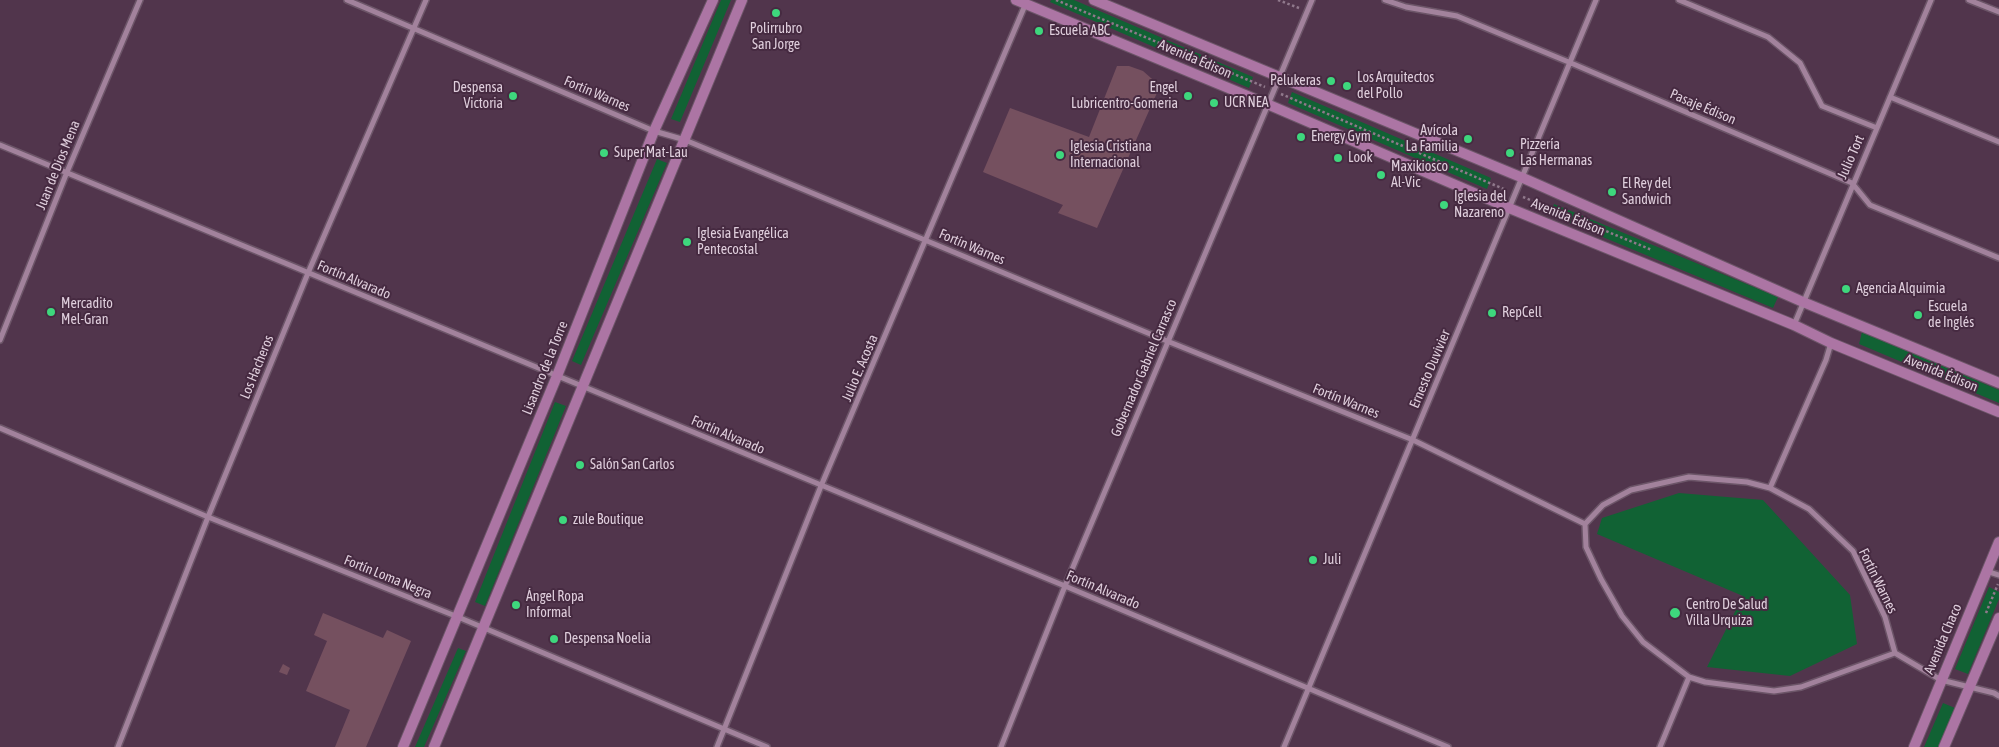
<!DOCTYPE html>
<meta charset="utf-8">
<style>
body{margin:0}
canvas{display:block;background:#51354c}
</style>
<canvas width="1999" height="747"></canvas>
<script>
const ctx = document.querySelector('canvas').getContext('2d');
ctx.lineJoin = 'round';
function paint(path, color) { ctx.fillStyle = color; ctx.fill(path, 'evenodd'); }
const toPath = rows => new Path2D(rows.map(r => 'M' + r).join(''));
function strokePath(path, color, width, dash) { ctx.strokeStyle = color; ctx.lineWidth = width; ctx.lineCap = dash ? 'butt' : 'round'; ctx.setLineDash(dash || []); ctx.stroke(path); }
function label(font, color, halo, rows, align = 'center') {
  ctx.font = font + ' "Asap Condensed",sans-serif'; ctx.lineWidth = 4; ctx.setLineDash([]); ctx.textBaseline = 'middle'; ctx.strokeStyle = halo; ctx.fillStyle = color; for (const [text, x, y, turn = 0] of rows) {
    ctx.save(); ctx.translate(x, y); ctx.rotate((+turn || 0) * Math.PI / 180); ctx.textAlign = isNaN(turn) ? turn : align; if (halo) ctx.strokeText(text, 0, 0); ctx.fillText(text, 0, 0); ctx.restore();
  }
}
paint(toPath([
 [721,0,731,0,680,122,671,119],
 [1051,0,1074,0,1253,77,1249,88,1050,2],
 [1292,92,1491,178,1487,189,1288,103],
 [657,159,667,163,581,365,572,361],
 [1554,204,1778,297,1773,308,1550,215],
 [1862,332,1999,390,1999,403,1859,344],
 [555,402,566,406,485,606,475,602],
 [1679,493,1763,500,1850,595,1857,644,1790,676,1707,667,1743,596,1597,534,1602,518],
 [1989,587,1999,592,1999,599,1968,674,1955,669],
 [458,648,466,651,424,747,415,747],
 [1943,703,1955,708,1939,747,1924,747]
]), '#116234');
paint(toPath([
 [1117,66,1129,66,1143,71,1160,86,1097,228,1058,213,1063,205,983,172,1010,108,1089,137],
 [323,613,383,638,387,630,411,641,366,747,335,747,350,710,306,691,327,641,314,635],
 [283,664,290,668,287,675,279,672]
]), '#75505f');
const minor = toPath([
 [347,0,654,131,685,140,1167,341,1413,440,1585,524],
 [1385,0,1406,7,1457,16,1571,63,1852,183,1870,205,1999,258],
 [1679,0,1768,37,1800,63,1822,106,1877,128],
 [1969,0,1999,12],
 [1890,97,1999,142],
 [0,145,1065,586,1448,747],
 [1794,325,1931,0],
 [0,340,67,172,140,0],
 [0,428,208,517,458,617,767,747],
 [1770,488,1826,360,1831,343],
 [1986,571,1999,575],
 [1895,653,1801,687,1774,691,1705,682,1689,677,1643,642,1622,616,1601,579,1586,547,1585,524,1603,505,1631,490,1689,477,1747,482,1770,488,1809,509,1853,551,1885,617,1895,653,1941,680,1994,693,1999,696],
 [118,747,208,517,308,273,426,0],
 [717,747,821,486,1026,3],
 [1001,747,1065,586,1312,0],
 [1284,747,1596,0],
 [1660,747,1689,677]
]);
const secondary = toPath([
 [1016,0,1267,104,1509,208,1794,325,1831,343,1999,412],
 [1094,0,1523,178,1803,302,1999,383],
 [403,747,557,376,654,131,713,0],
 [434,747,742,0],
 [1914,747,1999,542],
 [1944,747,1999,618]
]);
strokePath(minor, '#6c5568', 8);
strokePath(secondary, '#6c5568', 12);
strokePath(toPath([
 [1056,0,1265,87],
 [1278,0,1299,8],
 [1281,94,1506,190],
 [1523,197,1652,250],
 [1986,613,1998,584]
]), '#90798c', 2.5, [2.5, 2.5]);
strokePath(minor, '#a2829c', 5);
strokePath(secondary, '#ac75a4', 10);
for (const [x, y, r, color] of [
 [776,13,5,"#3ed77d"],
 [1039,31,5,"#3ed77d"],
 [1331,81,5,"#3ed77d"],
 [1347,86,5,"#3ed77d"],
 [513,96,5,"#3ed77d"],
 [1188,96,5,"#3ed77d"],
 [1214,103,5,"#3ed77d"],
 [1301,137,5,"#3ed77d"],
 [1468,139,5,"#3ed77d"],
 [604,153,5,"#3ed77d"],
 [1510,153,5,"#3ed77d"],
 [1060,155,5,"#3ed77d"],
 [1338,158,5,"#3ed77d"],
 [1381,175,5,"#3ed77d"],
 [1612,192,5,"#3ed77d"],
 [1444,205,5,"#3ed77d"],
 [687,242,5,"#3ed77d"],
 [1846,289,5,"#3ed77d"],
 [51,312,5,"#3ed77d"],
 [1492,313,5,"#3ed77d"],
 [1918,315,5,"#3ed77d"],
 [580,465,5,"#3ed77d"],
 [563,520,5,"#3ed77d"],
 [1313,560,5,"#3ed77d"],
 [516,605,5,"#3ed77d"],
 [1675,613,6,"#3ed77d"],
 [554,639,5,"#3ed77d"]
]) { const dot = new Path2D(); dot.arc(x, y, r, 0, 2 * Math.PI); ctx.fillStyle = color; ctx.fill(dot); strokePath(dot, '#462a41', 2); }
label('14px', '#dfcedc', '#462a41', [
 ["Polirrubro",776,29,"center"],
 ["San Jorge",776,45,"center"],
 ["Escuela ABC",1049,31],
 ["Los Arquitectos",1357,78],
 ["del Pollo",1357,94],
 ["Pelukeras",1321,81,"right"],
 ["Despensa",503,88,"right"],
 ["Victoria",503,104,"right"],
 ["Engel",1178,88,"right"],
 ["Lubricentro-Gomeria",1178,104,"right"],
 ["UCR NEA",1224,103],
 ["Avícola",1458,131,"right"],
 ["La Familia",1458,147,"right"],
 ["Energy Gym",1311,137],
 ["Pizzería",1520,145],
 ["Las Hermanas",1520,161],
 ["Iglesia Cristiana",1070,147],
 ["Internacional",1070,163],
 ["Super Mat-Lau",614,153],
 ["Look",1348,158],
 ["Maxikiosco",1391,167],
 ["Al-Vic",1391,183],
 ["El Rey del",1622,184],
 ["Sandwich",1622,200],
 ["Iglesia del",1454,197],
 ["Nazareno",1454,213],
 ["Iglesia Evangélica",697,234],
 ["Pentecostal",697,250],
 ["Agencia Alquimia",1856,289],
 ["Mercadito",61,304],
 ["Mel-Gran",61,320],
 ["Escuela",1928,307],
 ["de Inglés",1928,323],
 ["RepCell",1502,313],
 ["Salón San Carlos",590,465],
 ["zule Boutique",573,520],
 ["Juli",1323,560],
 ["Ángel Ropa",526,597],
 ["Informal",526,613],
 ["Centro De Salud",1686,605],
 ["Villa Urquiza",1686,621],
 ["Despensa Noelia",564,639]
], 'left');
label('14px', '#dfcedc', '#462a41', [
 ["Avenida Édison",1195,59,23],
 ["Fortín Warnes",597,94,23],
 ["Pasaje Édison",1703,107,23],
 ["Julio Tort",1851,157,-66],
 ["Juan de Dios Mena",58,165,-68],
 ["Avenida Édison",1568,217,22],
 ["Fortín Warnes",972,247,23],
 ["Fortín Alvarado",354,280,23],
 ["Los Hacheros",257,367,-68],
 ["Lisandro de la Torre",545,368,-68],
 ["Julio E. Acosta",860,368,-67],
 ["Gobernador Gabriel Carrasco",1144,368,-67],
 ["Ernesto Duvivier",1430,369,-67],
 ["Avenida Édison",1941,373,22],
 ["Fortín Warnes",1346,401,22],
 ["Fortín Alvarado",728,435,23],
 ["Fortín Loma Negra",388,577,22],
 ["Fortín Warnes",1878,581,64],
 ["Fortín Alvarado",1103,590,23],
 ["Avenida Chaco",1943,639,-67]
]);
</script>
